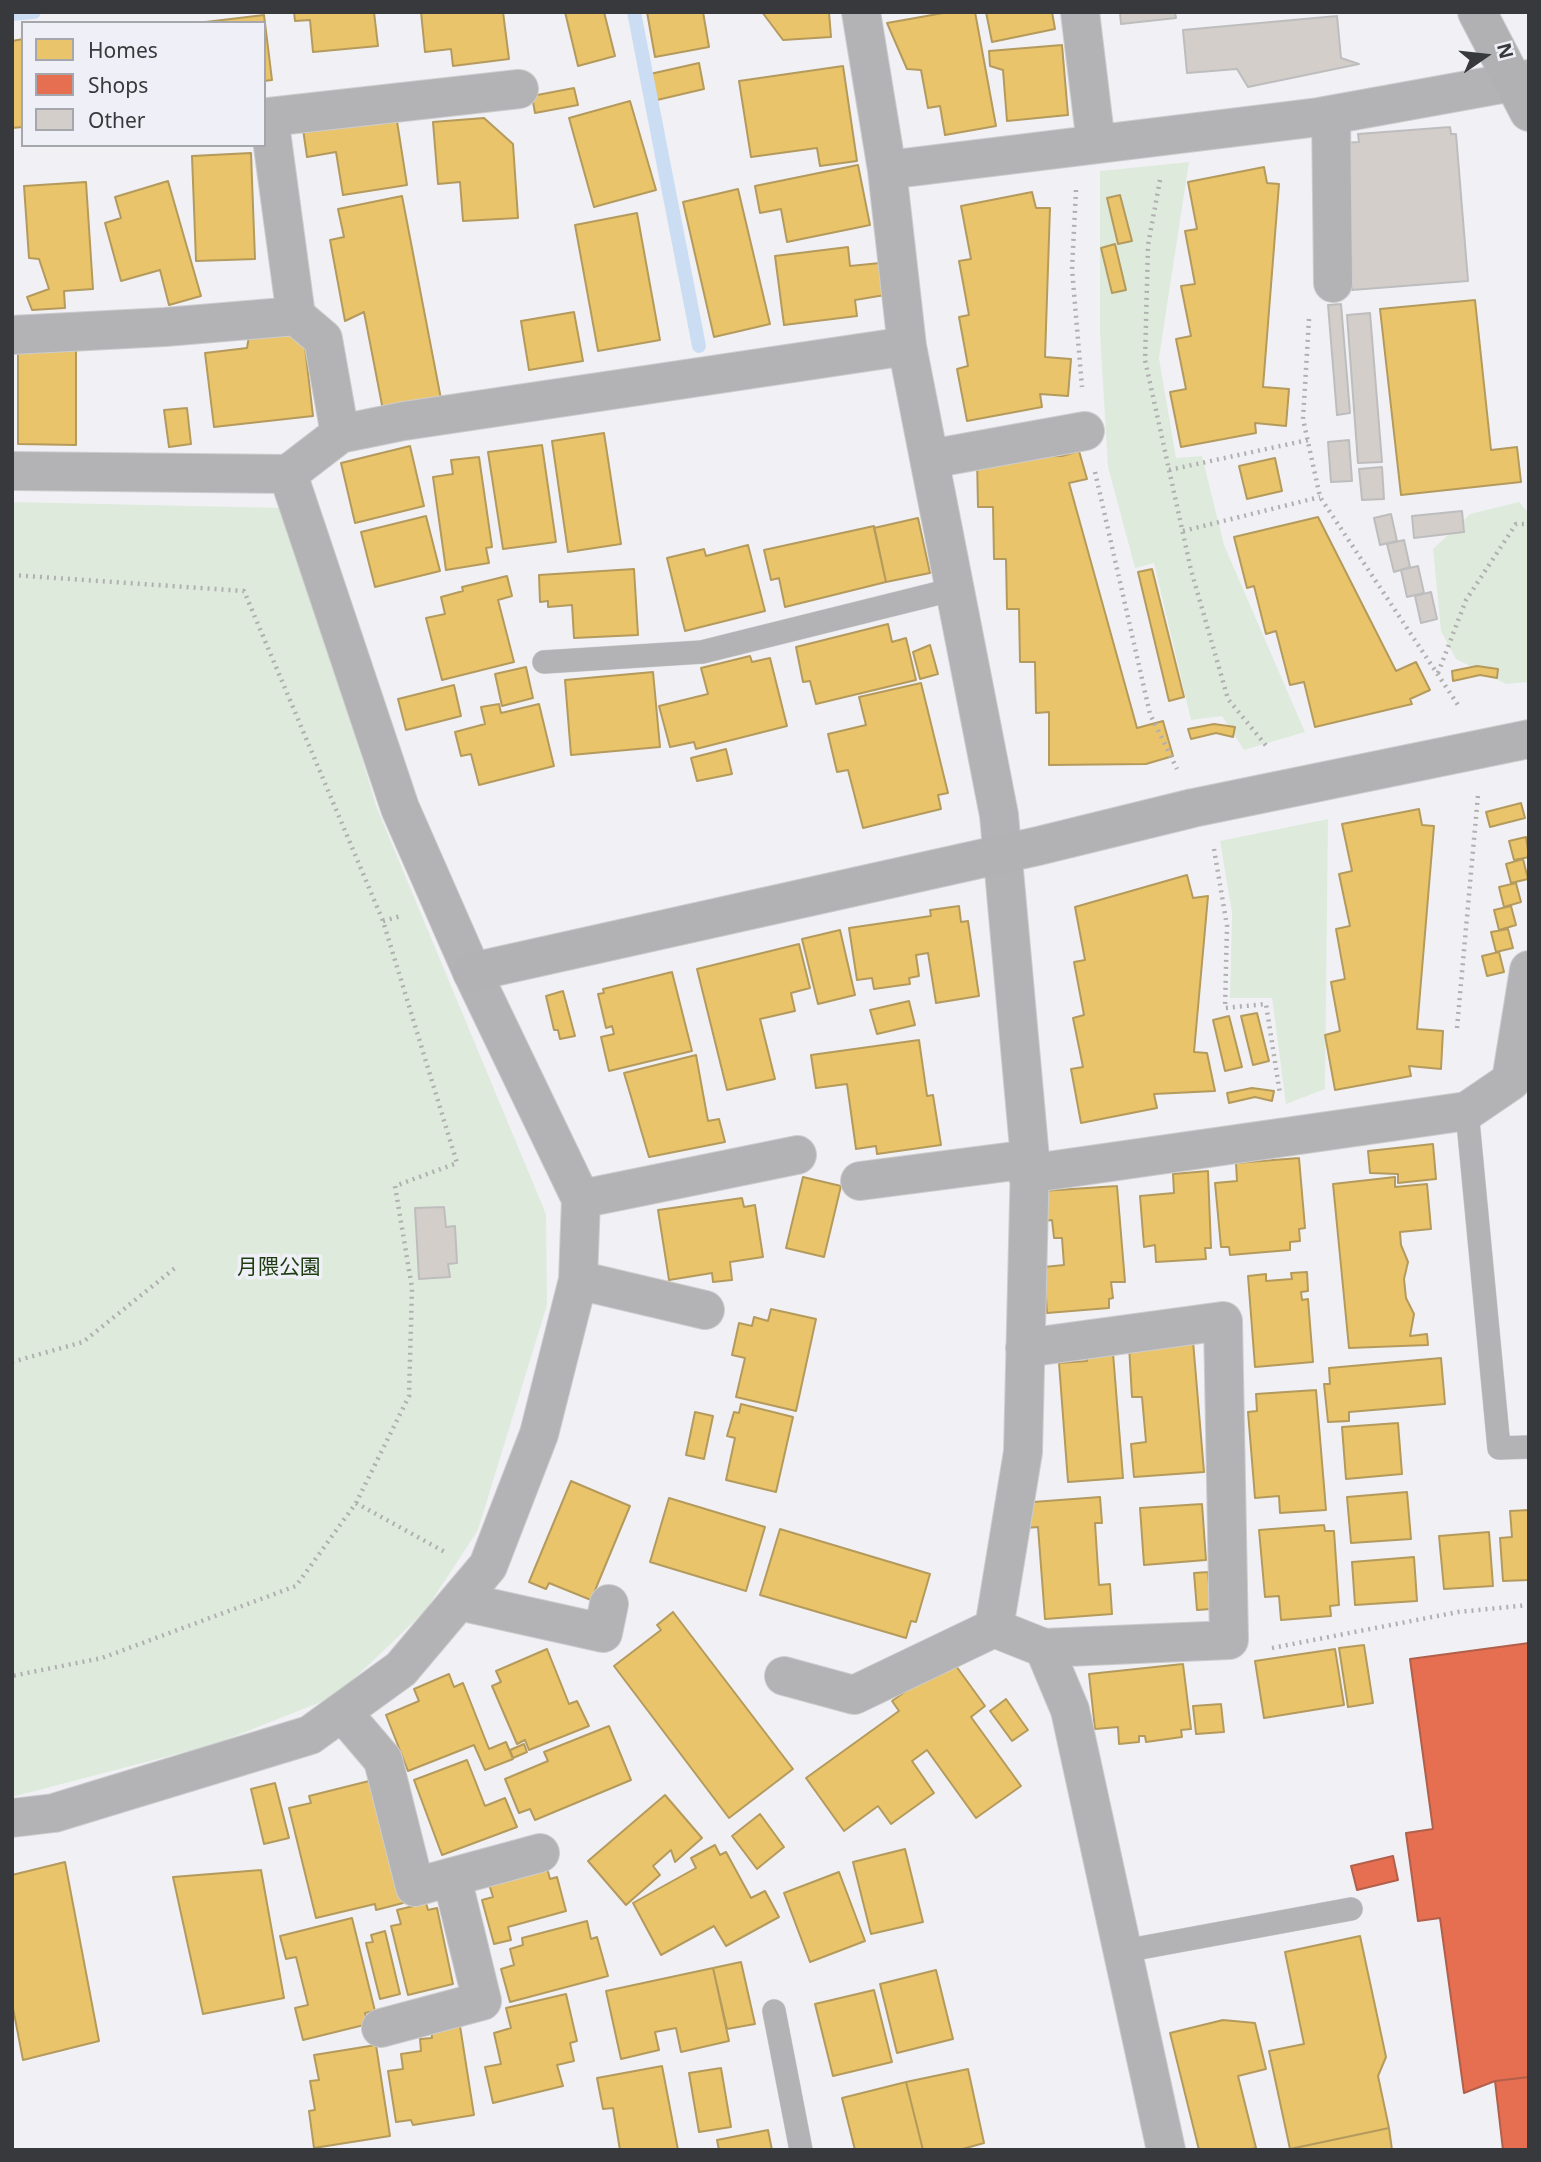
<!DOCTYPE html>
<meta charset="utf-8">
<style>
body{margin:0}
#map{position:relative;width:1541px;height:2162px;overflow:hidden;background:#f1f1f5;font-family:"Noto Sans",sans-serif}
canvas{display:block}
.frame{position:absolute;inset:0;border:14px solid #38393c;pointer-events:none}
.legend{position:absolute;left:21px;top:21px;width:245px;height:126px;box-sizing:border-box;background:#eff0f7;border:2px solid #a6a7ac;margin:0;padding:9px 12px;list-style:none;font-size:21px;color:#38393c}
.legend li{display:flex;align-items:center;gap:14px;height:35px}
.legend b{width:35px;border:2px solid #a6a7ac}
.north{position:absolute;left:1450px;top:21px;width:70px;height:70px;-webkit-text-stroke:5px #eff0f7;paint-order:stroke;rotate:76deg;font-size:19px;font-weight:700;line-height:28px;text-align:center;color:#38393c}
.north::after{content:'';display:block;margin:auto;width:24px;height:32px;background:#38393c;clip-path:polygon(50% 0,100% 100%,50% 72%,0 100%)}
</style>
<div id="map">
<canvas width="1541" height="2162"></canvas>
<div class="frame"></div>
<ul class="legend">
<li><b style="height:19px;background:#e9c46a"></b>Homes</li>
<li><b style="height:19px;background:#e76f51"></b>Shops</li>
<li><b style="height:19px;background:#d3ceca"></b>Other</li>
</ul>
<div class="north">N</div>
</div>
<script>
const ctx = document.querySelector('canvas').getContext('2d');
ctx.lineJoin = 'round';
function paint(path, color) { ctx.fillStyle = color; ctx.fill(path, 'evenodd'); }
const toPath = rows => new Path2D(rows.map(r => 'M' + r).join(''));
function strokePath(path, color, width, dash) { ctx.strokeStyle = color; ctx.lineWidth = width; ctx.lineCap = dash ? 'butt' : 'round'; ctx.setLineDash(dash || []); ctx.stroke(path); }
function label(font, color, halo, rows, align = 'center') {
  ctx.font = font + ' "Noto Sans","Noto Sans JP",sans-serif'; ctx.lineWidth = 7; ctx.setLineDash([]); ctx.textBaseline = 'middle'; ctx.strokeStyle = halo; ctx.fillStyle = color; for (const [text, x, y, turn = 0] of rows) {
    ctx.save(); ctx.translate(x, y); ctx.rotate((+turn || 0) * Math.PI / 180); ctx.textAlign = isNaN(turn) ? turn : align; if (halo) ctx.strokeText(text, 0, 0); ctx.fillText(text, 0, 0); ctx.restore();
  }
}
paint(toPath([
 [1189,162,1159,358,1176,458,1202,456,1224,545,1305,732,1244,750,1222,716,1191,720,1154,563,1135,568,1108,467,1100,334,1100,171],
 [12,502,286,508,377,808,546,1214,547,1305,478,1530,425,1611,336,1696,215,1744,12,1797],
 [1519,502,1529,513,1529,682,1506,684,1456,659,1441,631,1433,549,1470,514],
 [1328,819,1325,1089,1286,1104,1272,998,1230,998,1232,913,1220,841]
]), '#deebdc');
const homes = toPath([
 [294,12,374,12,378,46,313,52,310,20,295,21,294,12],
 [421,12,503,12,509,59,453,66,451,49,425,52,421,12],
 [565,12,604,12,615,56,578,66,565,12],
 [647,12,703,12,709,47,655,57,647,12],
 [829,12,831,37,783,40,762,12,829,12],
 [949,12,975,12,996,126,945,135,940,106,928,108,921,70,907,69,887,23,949,12],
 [986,12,1052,12,1055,29,992,42,986,12],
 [264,15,272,80,264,81,264,23,197,23,264,15],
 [23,39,23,127,12,128,12,41,23,39],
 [1062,45,1068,115,1007,121,1003,70,990,66,989,51,1062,45],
 [699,63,704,89,657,100,650,74,699,63],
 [843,66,857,161,820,166,817,148,751,157,739,81,843,66],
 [574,88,578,105,535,113,532,96,574,88],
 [630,101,656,190,594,207,569,118,630,101],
 [396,115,407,185,343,195,336,152,307,157,303,129,396,115],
 [484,118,513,144,518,218,463,221,460,182,438,184,433,122,484,118],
 [251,153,255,259,196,261,192,156,251,153],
 [858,165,870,225,787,242,781,209,760,213,755,186,858,165],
 [1264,167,1267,183,1279,184,1263,387,1289,389,1286,426,1255,423,1256,433,1181,447,1170,392,1186,389,1176,339,1191,336,1181,286,1195,284,1185,231,1197,229,1188,182,1264,167],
 [168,181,201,296,169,305,160,270,121,281,105,223,121,218,115,197,168,181],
 [86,182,93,289,64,291,65,308,32,310,27,297,49,289,39,259,29,258,24,186,86,182],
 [738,189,770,324,714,337,683,202,738,189],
 [1032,192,1036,208,1050,208,1045,357,1071,359,1068,396,1040,394,1042,407,967,421,957,369,968,366,959,317,969,315,959,261,971,259,961,206,1032,192],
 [1120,195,1132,241,1118,244,1107,198,1120,195],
 [402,196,441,399,383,410,364,312,345,321,330,240,344,237,338,209,402,196],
 [637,213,660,340,598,351,575,225,637,213],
 [1115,244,1126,290,1112,293,1101,248,1115,244],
 [848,247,850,266,880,263,885,295,855,300,857,316,784,325,775,256,848,247],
 [1475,300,1491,450,1517,447,1521,482,1401,495,1380,309,1475,300],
 [574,312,583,361,529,370,521,321,574,312],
 [303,330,313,416,214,427,205,353,247,348,249,336,303,330],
 [18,347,76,348,76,445,18,444,18,347],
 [187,408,191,444,169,447,164,410,187,408],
 [604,433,621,544,568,552,552,441,604,433],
 [542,445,556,542,503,549,488,452,542,445],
 [410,446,424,506,355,523,341,463,410,446],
 [1079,451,1087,479,1069,483,1137,728,1163,721,1173,756,1146,764,1049,765,1049,712,1036,713,1035,662,1020,662,1019,609,1007,609,1006,559,994,559,993,507,978,507,977,457,1062,456,1079,451],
 [479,457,492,547,486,548,489,563,446,570,433,477,453,474,451,460,479,457],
 [1275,458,1282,491,1247,499,1239,466,1275,458],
 [426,516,440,571,375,587,361,532,426,516],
 [1318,517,1396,671,1416,662,1430,690,1410,699,1412,704,1315,727,1304,682,1290,685,1276,631,1266,634,1254,586,1247,588,1234,537,1318,517],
 [918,518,930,573,886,582,874,528,918,518],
 [874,526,886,582,785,607,779,578,771,580,764,550,874,526],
 [748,545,765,611,685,631,667,558,704,549,706,556,748,545],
 [634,569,638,635,574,638,572,605,548,607,548,601,540,602,539,575,634,569],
 [1152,569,1184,697,1169,701,1138,572,1152,569],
 [507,576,512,596,498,600,514,662,442,680,426,618,445,614,441,597,463,591,462,587,507,576],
 [888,624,892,642,906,638,916,680,816,704,810,681,803,682,796,647,888,624],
 [930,645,938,674,920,679,913,652,930,645],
 [750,656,752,662,770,658,787,726,696,749,694,742,670,747,659,706,708,694,701,668,750,656],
 [1477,666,1498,669,1497,678,1480,675,1453,681,1452,671,1477,666],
 [526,667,533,698,502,706,495,674,526,667],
 [653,672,660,747,571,755,565,680,653,672],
 [921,683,948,793,938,795,941,809,863,828,848,770,837,772,828,734,866,725,859,697,921,683],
 [454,685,461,716,406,730,398,699,454,685],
 [499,704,501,713,539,704,554,766,479,785,471,754,461,756,455,732,485,724,481,707,499,704],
 [1214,724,1235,727,1233,737,1216,733,1191,739,1188,729,1214,724],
 [726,749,732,774,697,781,691,758,726,749],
 [1521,803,1525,818,1490,827,1486,812,1521,803],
 [1419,809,1422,825,1434,826,1417,1029,1443,1031,1441,1069,1409,1066,1411,1076,1335,1090,1325,1035,1340,1031,1331,982,1345,979,1336,929,1350,926,1339,874,1352,871,1342,824,1419,809],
 [1526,837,1529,857,1514,860,1509,841,1526,837],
 [1523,859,1528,879,1511,883,1506,864,1523,859],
 [1187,875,1193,898,1208,896,1194,1052,1207,1053,1215,1091,1154,1094,1157,1108,1081,1123,1071,1069,1083,1067,1073,1018,1084,1015,1074,962,1085,960,1075,907,1187,875],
 [1516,883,1521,902,1504,907,1499,887,1516,883],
 [959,906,961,922,968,921,979,996,936,1003,928,953,916,955,919,976,909,978,910,984,874,989,872,978,857,980,849,928,931,916,930,910,959,906],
 [1511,906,1516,925,1499,930,1494,910,1511,906],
 [1508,929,1513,948,1496,952,1491,932,1508,929],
 [840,930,855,995,818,1004,802,939,840,930],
 [799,944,810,988,791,993,795,1011,760,1019,775,1079,727,1090,697,969,799,944],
 [1499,952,1504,972,1487,976,1482,956,1499,952],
 [672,972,692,1051,609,1071,601,1037,614,1034,612,1026,606,1028,598,994,604,993,603,989,672,972],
 [563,991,575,1036,560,1039,558,1030,554,1030,546,996,563,991],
 [909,1001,915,1025,877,1034,870,1010,909,1001],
 [1257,1013,1269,1061,1253,1065,1241,1016,1257,1013],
 [1229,1016,1242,1067,1225,1071,1213,1020,1229,1016],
 [919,1040,927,1096,933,1095,941,1145,877,1154,876,1146,856,1149,847,1084,816,1088,811,1055,919,1040],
 [696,1055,708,1121,719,1119,725,1142,649,1157,624,1073,696,1055],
 [1252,1088,1274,1091,1272,1101,1255,1097,1229,1103,1227,1093,1252,1088],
 [1433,1144,1436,1179,1398,1183,1398,1174,1370,1173,1368,1151,1433,1144],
 [1299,1158,1305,1228,1299,1229,1300,1241,1290,1242,1290,1250,1230,1255,1229,1247,1221,1247,1215,1183,1237,1181,1236,1163,1299,1158],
 [1208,1171,1211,1248,1205,1248,1206,1259,1156,1262,1155,1245,1144,1247,1140,1196,1174,1193,1173,1174,1208,1171],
 [803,1177,841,1186,824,1257,786,1248,803,1177],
 [1395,1177,1395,1187,1427,1184,1431,1229,1400,1232,1401,1245,1408,1262,1404,1279,1406,1298,1414,1314,1410,1336,1427,1334,1428,1345,1349,1348,1333,1184,1395,1177],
 [1117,1186,1125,1282,1111,1282,1113,1298,1109,1299,1109,1308,1047,1313,1044,1267,1064,1265,1062,1238,1054,1238,1052,1220,1044,1221,1042,1191,1117,1186],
 [742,1198,744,1207,755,1205,763,1257,730,1262,732,1280,713,1282,712,1273,669,1280,658,1210,742,1198],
 [1307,1272,1308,1291,1301,1292,1302,1300,1308,1299,1313,1362,1255,1367,1248,1276,1266,1274,1266,1281,1292,1279,1291,1273,1307,1272],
 [771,1309,816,1319,796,1411,736,1397,745,1358,732,1355,739,1323,752,1326,754,1317,768,1321,771,1309],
 [1193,1341,1204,1472,1134,1477,1131,1444,1146,1442,1142,1397,1132,1397,1129,1346,1193,1341],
 [1113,1353,1123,1478,1068,1482,1059,1363,1087,1361,1087,1355,1113,1353],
 [1441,1358,1445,1404,1349,1412,1349,1421,1328,1422,1324,1384,1330,1384,1329,1368,1441,1358],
 [1316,1390,1326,1510,1280,1513,1279,1496,1255,1498,1248,1412,1257,1411,1256,1394,1316,1390],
 [741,1404,793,1417,776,1492,726,1480,735,1438,727,1436,734,1412,739,1413,741,1404],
 [695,1412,713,1416,704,1459,686,1455,695,1412],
 [1398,1423,1402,1474,1346,1479,1342,1427,1398,1423],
 [571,1481,630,1506,591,1600,549,1583,546,1589,529,1582,571,1481],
 [1407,1492,1411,1539,1351,1543,1347,1497,1407,1492],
 [1100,1497,1102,1523,1095,1523,1099,1585,1110,1584,1112,1614,1045,1619,1038,1527,1026,1528,1033,1502,1100,1497],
 [669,1498,765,1527,746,1591,650,1562,669,1498],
 [1202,1504,1206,1560,1144,1565,1140,1508,1202,1504],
 [1529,1510,1529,1580,1503,1581,1500,1538,1512,1537,1510,1511,1529,1510],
 [1324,1525,1325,1531,1334,1531,1339,1605,1330,1606,1331,1616,1281,1620,1279,1596,1265,1597,1259,1530,1324,1525],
 [780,1529,930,1574,916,1622,911,1621,906,1638,760,1595,780,1529],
 [1489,1532,1493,1586,1444,1589,1439,1536,1489,1532],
 [1414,1557,1417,1601,1355,1605,1352,1562,1414,1557],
 [1208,1572,1211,1609,1197,1610,1194,1573,1208,1572],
 [673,1612,793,1769,729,1818,614,1666,661,1630,657,1625,673,1612],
 [1364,1645,1373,1703,1348,1707,1339,1648,1364,1645],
 [547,1649,569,1704,577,1701,589,1726,529,1750,525,1740,517,1744,492,1686,501,1682,496,1671,547,1649],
 [1335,1649,1344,1705,1264,1718,1255,1661,1335,1649],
 [951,1659,985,1706,971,1717,1021,1786,976,1818,927,1750,912,1761,934,1793,891,1824,878,1806,844,1831,806,1778,899,1711,892,1701,951,1659],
 [1183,1664,1191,1729,1181,1730,1182,1737,1146,1742,1145,1736,1139,1736,1139,1742,1119,1744,1118,1727,1095,1729,1089,1674,1183,1664],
 [449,1674,454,1687,463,1683,489,1749,506,1742,513,1759,485,1770,474,1745,408,1771,386,1715,419,1701,414,1689,449,1674],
 [1006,1699,1028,1730,1012,1741,990,1711,1006,1699],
 [1221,1704,1224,1732,1196,1734,1193,1706,1221,1704],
 [609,1726,631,1780,535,1820,530,1809,519,1813,505,1779,548,1761,544,1752,609,1726],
 [524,1744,527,1752,513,1758,510,1750,524,1744],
 [467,1760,485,1806,505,1798,517,1827,442,1855,414,1780,467,1760],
 [369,1781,407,1902,376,1910,375,1904,316,1918,289,1808,311,1803,309,1796,369,1781],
 [275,1783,289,1838,264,1844,251,1789,275,1783],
 [665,1795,702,1838,675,1862,671,1850,653,1866,660,1875,626,1905,588,1861,665,1795],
 [760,1814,784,1847,757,1869,732,1836,760,1814],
 [715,1845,720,1855,726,1852,751,1898,765,1891,779,1917,726,1946,714,1926,661,1955,633,1903,696,1868,691,1858,715,1845],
 [905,1849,923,1922,871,1934,853,1862,905,1849],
 [65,1862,99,2041,23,2060,12,2003,12,1875,65,1862],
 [547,1868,550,1879,557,1877,566,1911,508,1927,511,1940,494,1944,482,1900,493,1897,489,1884,547,1868],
 [261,1870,284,1998,203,2014,173,1877,261,1870],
 [839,1872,865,1941,810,1962,784,1893,839,1872],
 [426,1903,428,1910,437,1908,453,1984,408,1995,391,1926,401,1924,397,1910,426,1903],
 [352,1918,375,2011,365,2013,368,2024,303,2040,295,2008,308,2005,296,1957,286,1959,280,1936,352,1918],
 [587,1921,591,1939,597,1937,608,1976,510,2002,501,1969,514,1965,510,1949,523,1945,522,1938,587,1921],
 [385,1931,400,1994,380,1999,366,1943,373,1942,371,1935,385,1931],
 [1360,1936,1386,2057,1378,2076,1389,2128,1290,2149,1269,2051,1304,2044,1285,1952,1360,1936],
 [741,1962,755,2024,727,2029,713,1968,741,1962],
 [713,1968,729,2041,681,2052,676,2028,655,2032,659,2050,621,2059,606,1991,713,1968],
 [936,1970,953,2039,897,2053,880,1984,936,1970],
 [874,1990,892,2062,833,2076,815,2004,874,1990],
 [566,1994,577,2041,570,2043,574,2061,557,2065,563,2086,493,2103,485,2067,501,2064,494,2033,511,2028,506,2008,566,1994],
 [1223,2020,1255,2023,1266,2069,1238,2076,1256,2148,1247,2150,1199,2150,1170,2033,1223,2020],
 [460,2026,474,2115,413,2125,411,2120,396,2122,388,2071,403,2069,401,2054,421,2051,420,2039,432,2038,431,2030,460,2026],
 [376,2045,390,2136,314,2148,309,2111,315,2110,310,2081,319,2080,314,2055,376,2045],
 [662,2066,678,2150,620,2150,613,2108,603,2109,597,2078,662,2066],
 [721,2068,731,2127,699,2132,689,2073,721,2068],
 [968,2069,984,2143,959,2150,923,2150,906,2082,968,2069],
 [906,2082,923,2150,855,2150,842,2098,906,2082],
 [1389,2128,1392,2150,1291,2150,1290,2149,1389,2128],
 [768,2130,772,2150,719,2150,717,2140,768,2130]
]);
paint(homes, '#e9c46a');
strokePath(homes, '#b49a5c', 2);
const shops = toPath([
 [1529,1643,1529,2077,1495,2081,1464,2093,1440,1918,1418,1921,1406,1833,1433,1829,1410,1659,1529,1643],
 [1393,1856,1398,1880,1357,1890,1351,1866,1393,1856],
 [1529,2077,1529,2150,1503,2150,1495,2081,1529,2077]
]);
paint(shops, '#e76f51');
strokePath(shops, '#b25f4b', 2);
strokePath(toPath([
 [634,12,699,346],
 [12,14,34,12]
]), '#cbddf3', 14);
const building = toPath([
 [1112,12,1175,12,1176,18,1121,24,1120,13,1112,12],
 [1337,16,1341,58,1359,64,1248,87,1237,69,1187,73,1183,30,1337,16],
 [1450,127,1451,134,1456,134,1468,281,1352,290,1341,143,1359,142,1358,134,1450,127],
 [1341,304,1350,413,1337,415,1328,305,1341,304],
 [1370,313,1382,462,1358,463,1347,315,1370,313],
 [1349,440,1352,481,1331,482,1328,442,1349,440],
 [1382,467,1384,499,1362,500,1359,469,1382,467],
 [1462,511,1464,532,1414,538,1412,516,1462,511],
 [1391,514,1397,541,1380,545,1374,518,1391,514],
 [1404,540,1410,567,1394,572,1387,544,1404,540],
 [1418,566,1424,593,1407,597,1401,570,1418,566],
 [1431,592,1437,619,1421,623,1415,596,1431,592],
 [444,1207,446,1227,455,1226,457,1263,448,1264,450,1277,419,1279,415,1208,444,1207]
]);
paint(building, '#d3ceca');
strokePath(building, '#bebdbe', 2);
const lane = toPath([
 [544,662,702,652,955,589],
 [1467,1111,1499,1448,1529,1447],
 [1124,1951,1351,1909],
 [774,2011,801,2150]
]);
const street = toPath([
 [861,12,887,170,907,346,999,815,1030,1159,1023,1452,994,1628,1044,1648,1070,1710,1166,2150],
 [1080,12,1096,144],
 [1331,115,1333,283],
 [887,170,1319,117,1529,79],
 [296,316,323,339,340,434],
 [12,335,165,327,296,316,269,117,519,89],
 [930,459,1085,431],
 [12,471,288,474,400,808,472,972,581,1199,578,1280,539,1434,488,1566,401,1669,310,1735,54,1813,12,1818],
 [288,474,340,434,404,421,907,346],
 [1027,1174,1467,1111,1511,1081,1529,970],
 [860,1181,1030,1159],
 [581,1199,797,1155],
 [578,1280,705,1310],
 [1025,1348,1223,1321,1229,1640,1044,1648],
 [459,1601,603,1633,609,1604],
 [784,1676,854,1695,994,1628],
 [342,1712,383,1760,415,1887,540,1853],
 [381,2028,482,2001,452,1878]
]);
const secondary = toPath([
 [472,972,1038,846,1193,808,1529,739]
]);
const highway = toPath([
 [1477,12,1529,112]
]);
strokePath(lane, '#cdcdcf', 24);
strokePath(street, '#cdcdcf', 40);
strokePath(secondary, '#cdcdcf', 40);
strokePath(highway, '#cdcdcf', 40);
strokePath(toPath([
 [1160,180,1148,245,1145,360,1191,570,1228,699,1268,748],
 [1076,190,1072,269,1082,387],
 [1309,319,1303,419,1320,497,1460,708],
 [1169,470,1308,440],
 [1095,472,1150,714,1177,769],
 [1183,531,1320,497],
 [12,575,244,591,383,921,457,1163,395,1186,412,1288,409,1396,356,1503,296,1586,102,1658,12,1676],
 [1438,673,1466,600,1516,524,1529,524],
 [1214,849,1227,926,1225,1008,1266,1004,1280,1094],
 [383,921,401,916],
 [1457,1028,1478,795],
 [12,1362,83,1342,175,1268],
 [356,1503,445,1552],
 [1272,1648,1458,1612,1529,1605]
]), '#b0b0b0', 4.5, [2, 5]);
strokePath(lane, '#b3b2b4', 23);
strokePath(street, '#b3b2b4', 38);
strokePath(secondary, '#b2b1b3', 38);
strokePath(highway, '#b1b0b2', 38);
label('21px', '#1d3c0f', '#eff0f7', [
 ["月隈公園",279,1268]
]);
</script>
